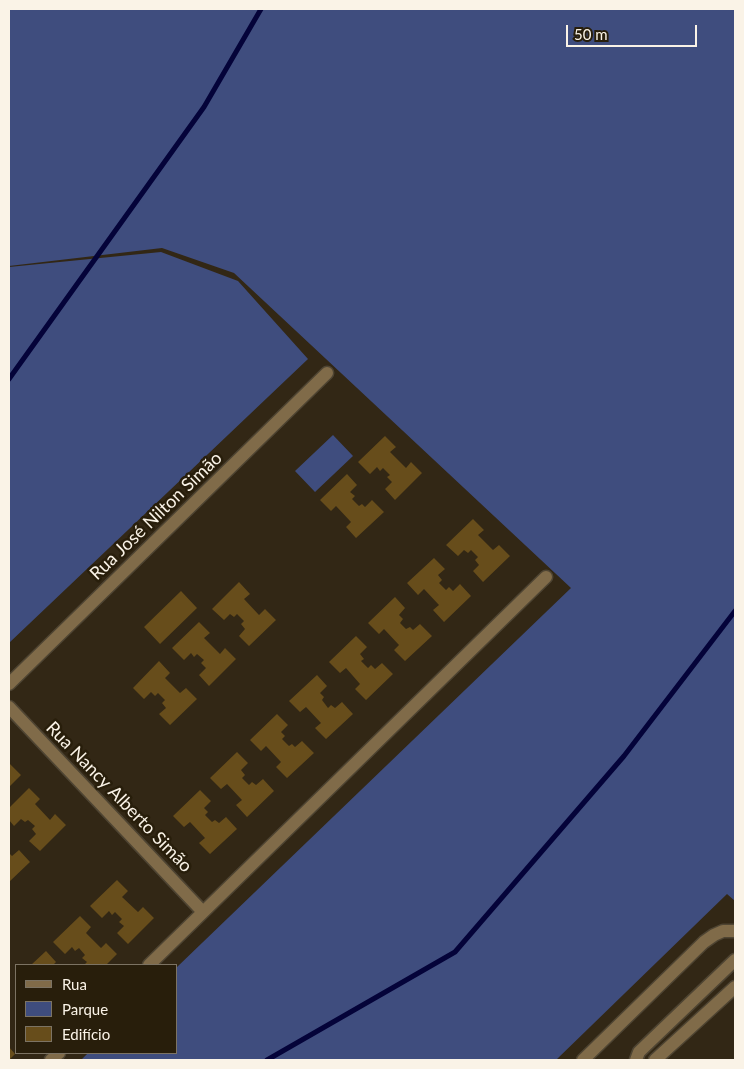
<!DOCTYPE html>
<meta charset="utf-8">
<style>
body{margin:0}
#map{position:relative;width:744px;height:1069px;overflow:hidden;background:#322715;font-family:Lato,sans-serif}
canvas{display:block}
.frame{position:absolute;inset:0;border:10px solid #faf3e7;pointer-events:none}
.legend{position:absolute;left:15px;top:964px;width:162px;height:90px;box-sizing:border-box;background:#281e0b;border:1px solid #7c7363;margin:0;padding:6px 9px;list-style:none;font-size:15px;color:#faf3e7}
.legend li{display:flex;align-items:center;gap:10px;height:25px}
.legend b{width:25px;border:1px solid #7c7363}
.scale{position:absolute;left:566px;top:25px;width:131px;height:22px;box-sizing:border-box;border:2px solid #faf3e7;border-top:0;padding-left:6px;font-size:15px;line-height:18px;white-space:nowrap;color:#faf3e7;-webkit-text-stroke:4px #281e0b;paint-order:stroke}
</style>
<div id="map">
<canvas width="744" height="1069"></canvas>
<div class="frame"></div>
<ul class="legend">
<li><b style="height:6px;background:#806b49"></b>Rua</li>
<li><b style="height:14px;background:#3f4d7e"></b>Parque</li>
<li><b style="height:14px;background:#674d1b"></b>Edifício</li>
</ul>
<div class="scale">50 m</div>
</div>
<script>
const ctx = document.querySelector('canvas').getContext('2d');
ctx.lineJoin = 'round';
function paint(path, color) { ctx.fillStyle = color; ctx.fill(path, 'evenodd'); }
const toPath = rows => new Path2D(rows.map(r => 'M' + r).join(''));
function strokePath(path, color, width, dash) { ctx.strokeStyle = color; ctx.lineWidth = width; ctx.lineCap = dash ? 'butt' : 'round'; ctx.setLineDash(dash || []); ctx.stroke(path); }
function label(font, color, halo, rows, align = 'center') {
  ctx.font = font + ' Lato,sans-serif'; ctx.lineWidth = 5; ctx.setLineDash([]); ctx.textBaseline = 'middle'; ctx.strokeStyle = halo; ctx.fillStyle = color; for (const [text, x, y, turn = 0] of rows) {
    ctx.save(); ctx.translate(x, y); ctx.rotate((+turn || 0) * Math.PI / 180); ctx.textAlign = isNaN(turn) ? turn : align; if (halo) ctx.strokeText(text, 0, 0); ctx.fillText(text, 0, 0); ctx.restore();
  }
}
paint(toPath([
 [9,9,735,9,735,901,727,894,556,1060,81,1060,88,1053,176,1053,176,968,571,588,234,273,162,248,9,266],
 [161,252,238,281,308,359,9,643,9,267],
 [333,435,353,456,315,492,295,471]
]), '#3f4d7e');
strokePath(toPath([
 [9,379,204,107,261,9],
 [267,1060,455,952,624,756,735,611]
]), '#040339', 5);
paint(toPath([
 [385,436,396,447,390,452,406,468,411,462,422,473,395,500,385,489,392,482,387,477,390,475,383,468,380,471,377,467,370,474,358,462],
 [347,474,357,485,350,492,355,496,352,499,359,506,362,504,365,507,372,500,384,512,356,538,346,527,351,522,336,506,331,511,320,500],
 [473,519,484,530,478,535,493,550,499,545,510,556,483,582,473,571,479,565,475,560,478,557,471,550,468,553,464,550,458,556,446,545],
 [434,558,445,569,438,575,442,580,439,583,446,590,449,587,453,591,460,584,471,596,444,622,433,610,439,605,424,589,418,595,407,583],
 [239,582,250,594,244,599,259,615,265,609,276,620,249,646,239,636,245,629,241,624,244,621,237,614,234,617,230,614,224,620,212,609],
 [181,591,197,608,160,644,144,627],
 [395,597,405,608,399,615,403,619,400,623,406,629,410,627,413,630,420,624,432,636,405,661,394,650,399,645,384,629,379,634,368,623],
 [199,622,210,633,204,638,220,654,225,648,236,659,209,686,199,675,206,668,201,663,204,660,197,654,194,657,191,653,184,660,172,648],
 [356,636,367,647,360,654,364,659,361,661,368,668,371,665,375,669,382,663,393,674,366,700,355,689,360,684,346,668,340,673,329,662],
 [159,661,170,673,165,678,180,693,186,688,197,699,170,725,159,714,166,708,162,703,165,700,158,693,155,696,151,692,144,699,133,688],
 [317,675,327,686,320,693,324,697,322,700,328,708,331,705,335,708,342,702,353,714,326,739,315,728,321,723,306,707,300,712,289,701],
 [277,714,288,725,281,732,285,736,282,739,289,746,292,744,295,747,302,741,314,753,287,778,276,767,281,762,266,746,261,751,250,740],
 [237,752,248,763,241,770,245,775,242,778,249,785,252,782,256,785,263,779,274,791,247,817,236,805,242,800,227,784,221,789,210,778],
 [9,763,21,775,9,787],
 [29,788,40,799,35,804,50,820,55,814,66,825,40,851,29,841,36,834,32,829,35,826,28,820,25,822,21,819,14,826,9,820,9,808],
 [200,790,211,801,204,808,208,812,205,815,212,822,215,820,219,823,226,817,237,829,210,854,199,843,205,838,190,822,184,827,173,816],
 [19,850,30,862,9,882,9,853,12,856],
 [117,880,128,891,122,897,138,912,143,907,154,918,128,944,117,933,124,926,119,922,122,919,115,912,112,915,109,911,102,918,90,906],
 [80,916,91,927,86,933,101,948,106,943,117,954,106,965,84,965,87,962,82,958,85,955,79,948,75,951,72,947,65,954,53,942],
 [46,951,56,962,53,965,31,965],
 [9,1047,15,1054,9,1060]
]), '#674d1b');
const street = toPath([
 [9,684,327,373],
 [9,707,203,912],
 [149,965,546,577],
 [51,1060,59,1053],
 [583,1060,704,942,714,935,723,931,735,931],
 [636,1060,639,1052,735,960],
 [655,1060,735,987]
]);
strokePath(street, '#4e4432', 15);
strokePath(street, '#806b49', 12);
label('18px', '#faf3e7', '#281e0b', [
 ["Rua José Nilton Simão",156,516,-44],
 ["Rua Nancy Alberto Simão",119,797,46]
]);
</script>
